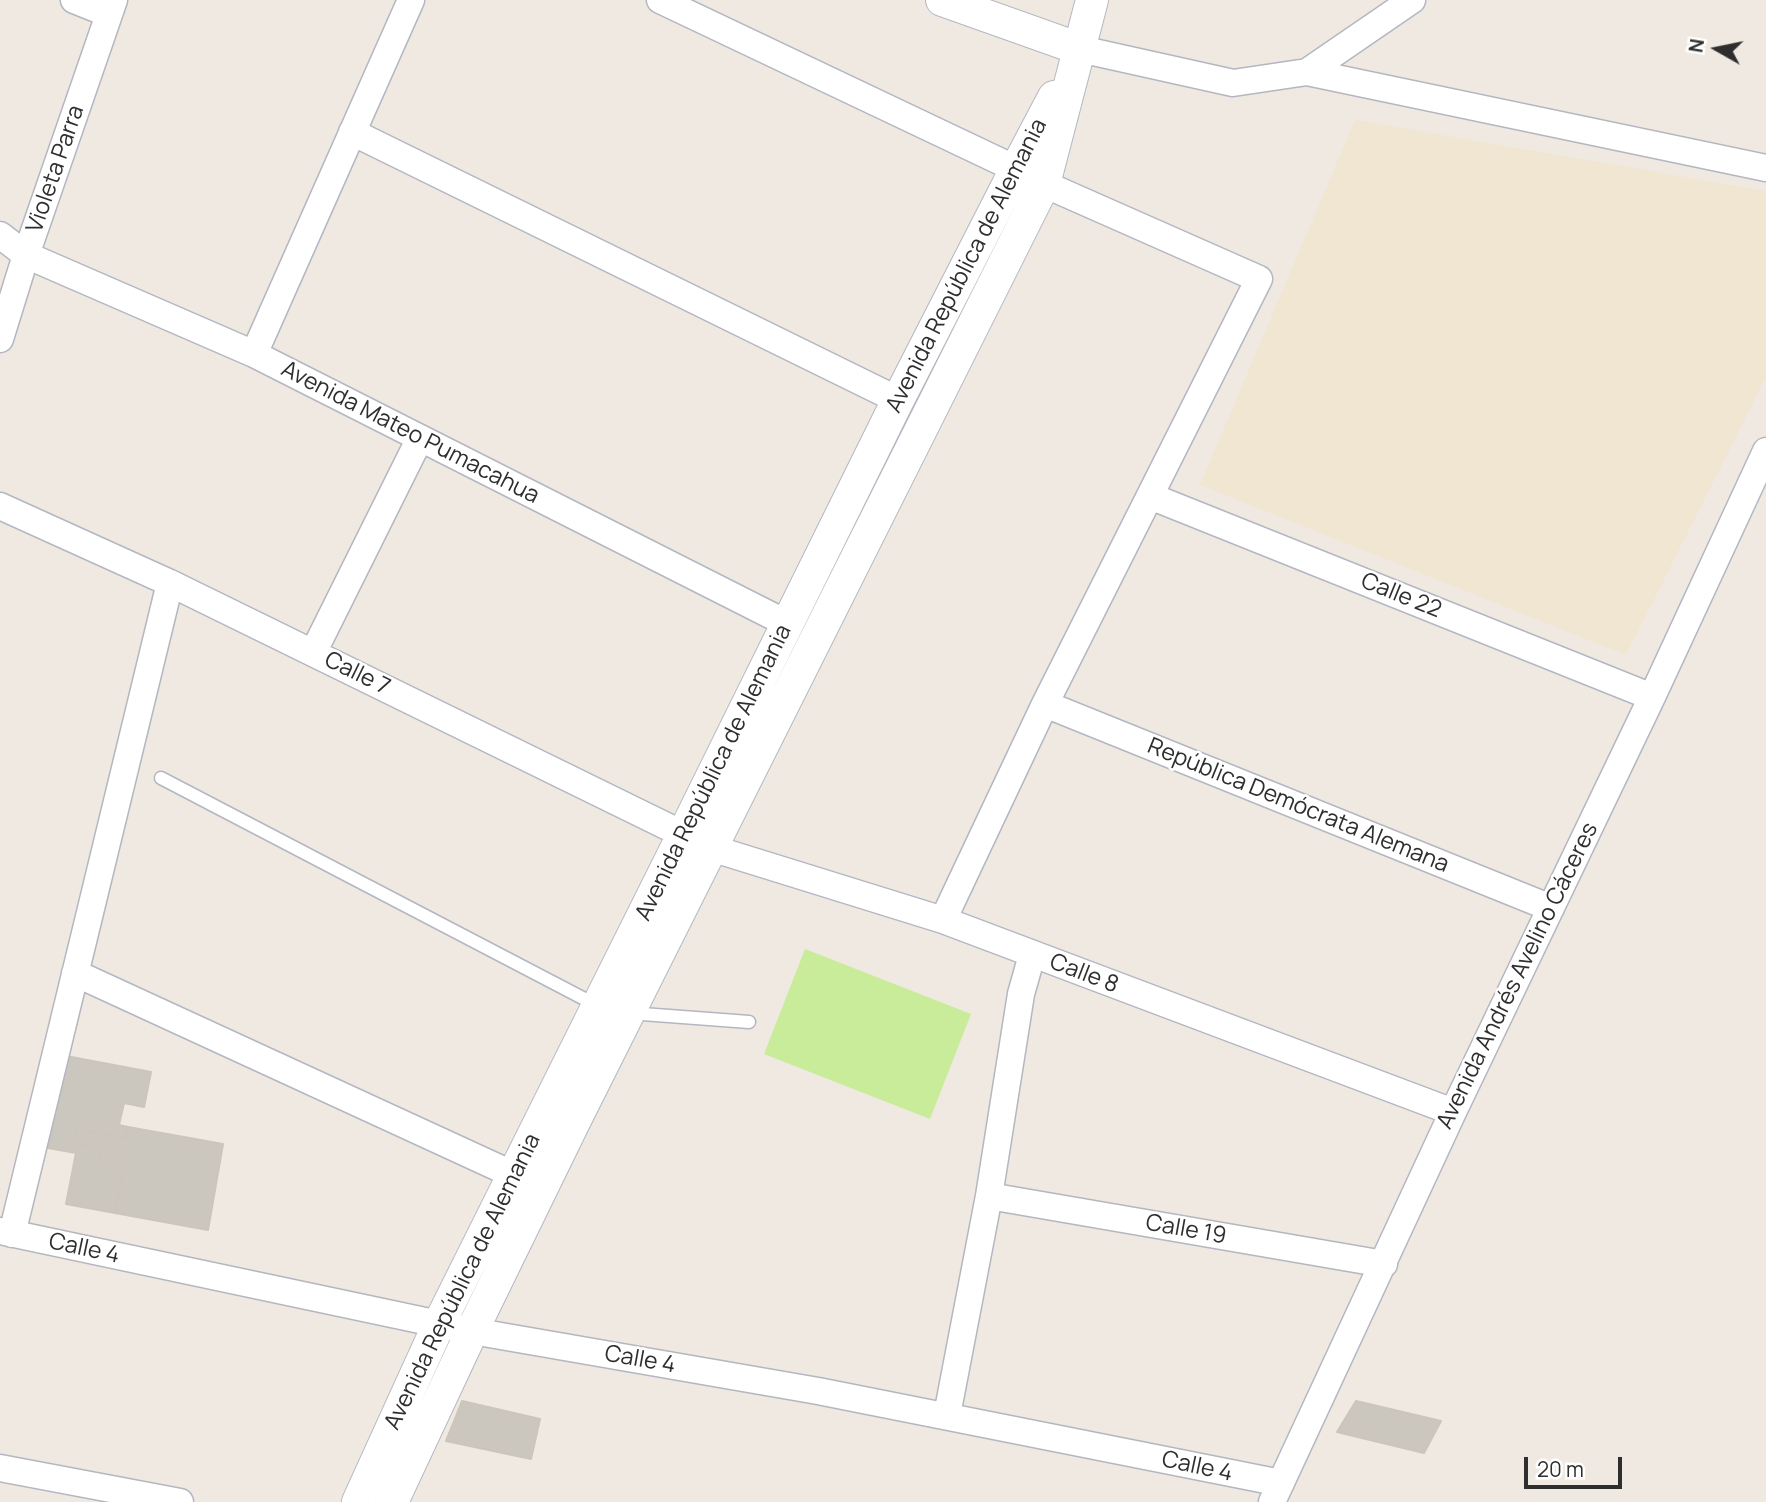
<!DOCTYPE html>
<meta charset="utf-8">
<style>
body{margin:0}
#map{position:relative;width:1766px;height:1502px;overflow:hidden;background:#efe9e1;font-family:Manrope,sans-serif}
canvas{display:block}
.north{position:absolute;left:1682px;top:14px;width:70px;height:70px;-webkit-text-stroke:5px #fff;paint-order:stroke;rotate:279deg;font-size:19px;font-weight:700;line-height:28px;text-align:center;color:#2e2e2e}
.north::after{content:'';display:block;margin:auto;width:24px;height:32px;background:#2e2e2e;clip-path:polygon(50% 0,100% 100%,50% 72%,0 100%)}
.scale{position:absolute;left:1524px;top:1457px;width:98px;height:32px;box-sizing:border-box;border:4px solid #2e2e2e;border-top:0;padding-left:9px;font-size:21px;line-height:24px;white-space:nowrap;color:#2e2e2e;-webkit-text-stroke:5px #fff;paint-order:stroke}
</style>
<div id="map">
<canvas width="1766" height="1502"></canvas>
<div class="north">N</div>
<div class="scale">20 m</div>
</div>
<script>
const ctx = document.querySelector('canvas').getContext('2d');
ctx.lineJoin = 'round';
function paint(path, color) { ctx.fillStyle = color; ctx.fill(path, 'evenodd'); }
const toPath = rows => new Path2D(rows.map(r => 'M' + r).join(''));
function strokePath(path, color, width, dash) { ctx.strokeStyle = color; ctx.lineWidth = width; ctx.lineCap = dash ? 'butt' : 'round'; ctx.setLineDash(dash || []); ctx.stroke(path); }
function label(font, color, halo, rows, align = 'center') {
  ctx.font = font + ' Manrope,sans-serif'; ctx.lineWidth = 5; ctx.setLineDash([]); ctx.textBaseline = 'middle'; ctx.strokeStyle = halo; ctx.fillStyle = color; for (const [text, x, y, turn = 0] of rows) {
    ctx.save(); ctx.translate(x, y); ctx.rotate((+turn || 0) * Math.PI / 180); ctx.textAlign = isNaN(turn) ? turn : align; if (halo) ctx.strokeText(text, 0, 0); ctx.fillText(text, 0, 0); ctx.restore();
  }
}
paint(toPath([
 [1355,120,1766,191,1766,377,1626,655,1200,485]
]), '#f0e6d1');
paint(toPath([
 [805,949,971,1014,930,1119,764,1054]
]), '#c9ec9a');
const building = toPath([
 [66,1056,151,1072,144,1107,124,1103,119,1125,128,1127,126,1138,76,1129,74,1144,102,1149,100,1162,124,1166,115,1213,66,1204,76,1153,48,1148,66,1056],
 [128,1127,223,1144,208,1230,115,1213,124,1166,100,1162,102,1149,74,1144,76,1129,126,1138,128,1127],
 [462,1401,540,1419,531,1459,446,1441,462,1401],
 [1356,1401,1441,1421,1424,1453,1337,1432,1356,1401]
]);
paint(building, '#cbc7bf');
strokePath(building, '#cbc5ba', 2);
const service = toPath([
 [161,778,598,1006],
 [629,1013,749,1022]
]);
const minor = toPath([
 [74,0,109,14],
 [660,0,1016,169],
 [1080,49,1233,83,1307,72,1766,168],
 [1307,72,1412,0],
 [352,132,898,400],
 [0,235,26,255,254,354,788,624],
 [0,339,26,255,114,0],
 [254,354,411,0],
 [1150,496,1652,697],
 [0,506,170,583,711,848,943,920,1453,1112],
 [313,653,420,438],
 [1045,704,1551,908],
 [943,920,1045,704,1259,279,1044,184],
 [75,973,514,1175],
 [989,1196,1384,1264],
 [0,1231,472,1331,818,1391,1281,1483],
 [12,1234,170,583],
 [947,1415,989,1196,1021,994,1032,955],
 [0,1468,180,1502],
 [1272,1502,1453,1112,1652,697,1766,451]
]);
const tertiary = toPath([
 [942,0,1080,49],
 [358,1502,439,1324,683,835,898,400,1016,169,1054,97],
 [392,1502,472,1331,575,1120,1044,184,1092,0]
]);
strokePath(service, '#b4b7c1', 15);
strokePath(minor, '#b4b7c1', 29);
strokePath(tertiary, '#b4b7c1', 34);
strokePath(service, '#fff', 12);
strokePath(minor, '#fff', 26);
strokePath(tertiary, '#fff', 32);
label('23px', '#2e2e2e', '#fff', [
 ["Violeta Parra",56,169,-71],
 ["Avenida República de Alemania",967,266,-63],
 ["Avenida Mateo Pumacahua",410,433,27],
 ["Calle 22",1401,596,22],
 ["Calle 7",357,674,26],
 ["Avenida República de Alemania",714,773,-64],
 ["República Demócrata Alemana",1298,806,22],
 ["Calle 8",1084,974,21],
 ["Avenida Andrés Avelino Cáceres",1518,976,-64],
 ["Calle 19",1186,1230,10],
 ["Calle 4",84,1249,12],
 ["Avenida República de Alemania",463,1282,-64],
 ["Calle 4",640,1360,10],
 ["Calle 4",1197,1467,12]
]);
</script>
